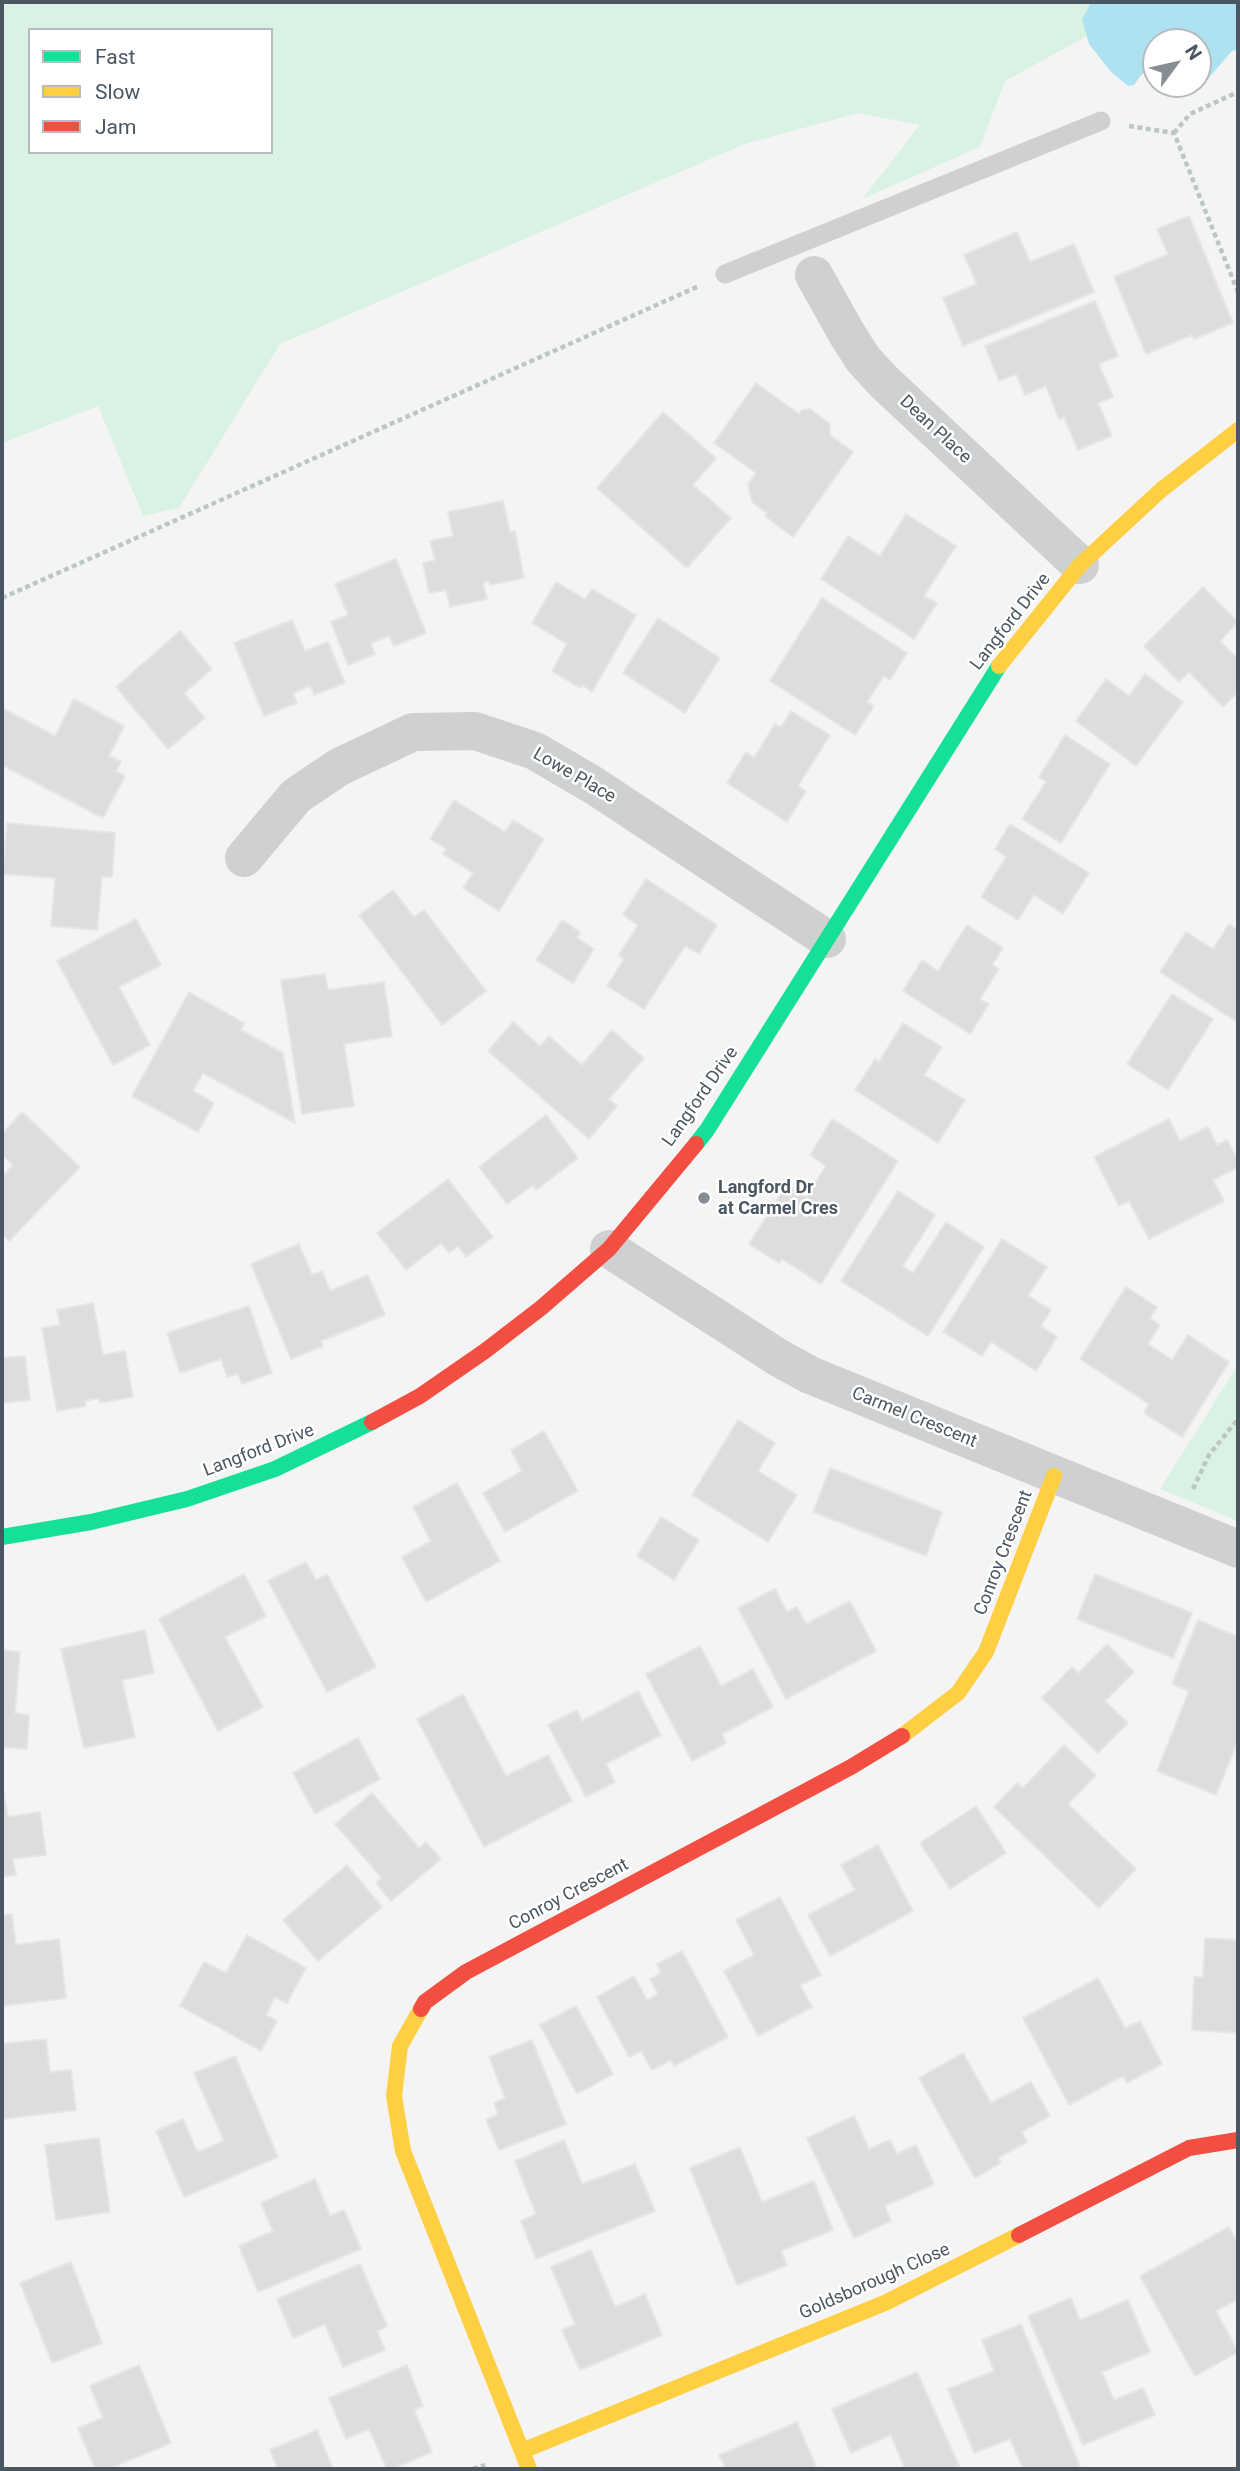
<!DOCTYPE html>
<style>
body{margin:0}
#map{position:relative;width:1240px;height:2471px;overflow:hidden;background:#f4f4f4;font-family:Roboto,sans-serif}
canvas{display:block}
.frame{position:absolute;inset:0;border:4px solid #4a5661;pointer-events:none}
.legend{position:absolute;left:28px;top:28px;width:245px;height:126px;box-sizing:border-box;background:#fff;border:2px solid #b7bbc0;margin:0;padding:9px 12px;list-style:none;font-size:21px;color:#4a5661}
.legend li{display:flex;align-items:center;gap:14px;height:35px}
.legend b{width:35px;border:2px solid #b7bbc0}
.north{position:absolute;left:1142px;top:28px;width:70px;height:70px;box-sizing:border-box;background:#fff;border:2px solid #b7bbc0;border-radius:50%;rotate:57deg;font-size:19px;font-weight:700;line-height:28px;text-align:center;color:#4a5661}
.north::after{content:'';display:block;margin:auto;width:24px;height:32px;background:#868d94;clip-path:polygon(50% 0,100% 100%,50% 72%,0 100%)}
</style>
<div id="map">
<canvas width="1240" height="2471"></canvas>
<div class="frame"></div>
<ul class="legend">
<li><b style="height:9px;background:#16e098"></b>Fast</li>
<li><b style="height:9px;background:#ffcf43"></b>Slow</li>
<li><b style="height:9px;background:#f24e42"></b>Jam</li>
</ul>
<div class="north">N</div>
</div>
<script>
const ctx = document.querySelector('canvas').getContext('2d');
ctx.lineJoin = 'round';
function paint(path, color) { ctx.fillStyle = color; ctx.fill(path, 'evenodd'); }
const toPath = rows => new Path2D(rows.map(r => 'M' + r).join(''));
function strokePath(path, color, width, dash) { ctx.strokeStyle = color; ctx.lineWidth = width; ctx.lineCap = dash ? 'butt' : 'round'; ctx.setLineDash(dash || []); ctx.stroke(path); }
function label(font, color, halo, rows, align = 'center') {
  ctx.font = font + ' Roboto,sans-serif'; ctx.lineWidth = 5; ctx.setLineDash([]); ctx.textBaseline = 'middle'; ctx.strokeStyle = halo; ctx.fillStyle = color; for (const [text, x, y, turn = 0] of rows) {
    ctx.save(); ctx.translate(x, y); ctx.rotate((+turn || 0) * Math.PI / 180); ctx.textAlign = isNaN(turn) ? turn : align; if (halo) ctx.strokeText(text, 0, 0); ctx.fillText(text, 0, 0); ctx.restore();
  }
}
paint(toPath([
 [2,2,1126,2,1082,39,1005,81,980,147,862,199,920,125,858,113,745,144,280,344,179,508,143,516,98,406,2,443],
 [30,30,271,30,271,152,30,152],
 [1238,1365,1238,1521,1160,1489]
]), '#d9f2e3');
paint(toPath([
 [1091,2,1238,2,1238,49,1232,51,1207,80,1198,82,1198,42,1156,42,1156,70,1142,74,1134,85,1128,86,1111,72,1089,44,1082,20]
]), '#aee2f0');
const building = toPath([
 [1189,216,1233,323,1194,339,1192,335,1146,354,1114,277,1168,254,1157,229,1189,216],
 [1017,232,1030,262,1074,244,1094,292,963,346,943,298,977,284,964,255,1017,232],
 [1095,301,1118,356,1099,364,1113,397,1098,403,1112,436,1078,450,1064,417,1059,419,1046,386,1025,395,1016,374,999,381,985,346,1095,301],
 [756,383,799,414,802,410,810,409,830,424,830,435,853,452,793,537,765,516,767,513,752,502,748,484,756,473,714,443,756,383],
 [663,412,716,458,693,485,731,518,687,568,597,488,663,412],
 [503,501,510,532,515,531,524,578,490,585,489,581,483,583,487,599,450,607,446,590,429,593,423,563,435,560,430,541,453,536,448,512,503,501],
 [906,514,956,546,924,596,937,603,914,639,821,579,848,536,880,556,906,514],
 [396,559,426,633,394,646,389,636,371,643,375,654,348,665,331,622,348,615,335,584,396,559],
 [556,582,585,599,592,589,636,615,592,692,582,685,580,688,552,671,567,644,532,623,556,582],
 [1203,587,1238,622,1220,641,1238,659,1238,692,1223,707,1189,672,1179,682,1144,646,1203,587],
 [822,598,907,653,890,680,884,676,867,702,874,706,855,735,770,681,822,598],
 [658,618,720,658,685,713,623,673,658,618],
 [292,620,305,651,328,642,345,683,314,695,310,686,293,693,297,703,264,716,234,643,292,620],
 [180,631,212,669,184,693,205,718,168,749,116,687,180,631],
 [1145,674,1183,702,1136,766,1076,721,1106,679,1129,696,1145,674],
 [74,699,124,726,109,756,121,762,116,771,125,776,103,818,2,765,2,708,55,736,74,699],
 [791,711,830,735,798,786,806,791,787,822,727,783,746,752,754,758,775,724,781,727,791,711],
 [1065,735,1110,764,1061,843,1022,819,1046,782,1039,777,1065,735],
 [454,800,505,832,513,820,544,839,499,911,463,888,473,873,443,854,446,849,430,839,454,800],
 [7,823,115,833,112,877,102,877,97,930,51,926,55,878,3,874,7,823],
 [1010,824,1089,873,1063,914,1034,895,1018,920,981,897,1006,857,995,849,1010,824],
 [646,879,717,925,699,954,685,946,644,1009,607,986,624,959,619,955,638,925,623,915,646,879],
 [393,890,414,917,424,910,486,991,442,1025,359,915,393,890],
 [136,919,161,965,119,987,150,1045,113,1065,57,961,136,919],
 [562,920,580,932,577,938,594,949,573,983,536,960,562,920],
 [1229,924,1238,930,1237,1022,1160,972,1186,932,1213,949,1229,924],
 [967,925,1003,948,992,965,999,969,980,999,989,1004,970,1034,903,991,922,960,938,971,967,925],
 [325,974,328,990,384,982,392,1036,344,1044,354,1106,302,1114,281,980,325,974],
 [189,992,244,1023,241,1030,283,1053,295,1123,203,1073,193,1091,214,1103,198,1132,132,1096,189,992],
 [1172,994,1213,1019,1168,1090,1127,1064,1172,994],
 [513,1022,540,1046,549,1036,582,1065,612,1030,644,1058,609,1099,617,1106,589,1139,488,1051,513,1022],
 [903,1023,942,1047,924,1075,965,1100,938,1143,855,1090,875,1059,879,1062,903,1023],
 [22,1112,80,1167,9,1241,2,1234,2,1177,13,1165,2,1155,2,1134,22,1112],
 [546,1115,578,1158,536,1190,533,1185,507,1204,479,1167,546,1115],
 [832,1119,898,1161,821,1284,782,1259,779,1263,749,1244,787,1184,806,1197,826,1166,810,1155,832,1119],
 [1169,1119,1180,1141,1208,1127,1217,1145,1227,1140,1238,1161,1238,1167,1213,1180,1224,1201,1149,1239,1129,1201,1119,1206,1094,1157,1169,1119],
 [448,1179,493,1237,466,1257,458,1246,449,1253,441,1243,406,1270,377,1233,448,1179],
 [898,1191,935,1215,903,1266,913,1273,946,1222,984,1247,928,1336,841,1281,898,1191],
 [1002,1239,1047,1267,1028,1296,1051,1310,1041,1326,1057,1337,1036,1371,991,1342,982,1356,943,1332,1002,1239],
 [299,1244,312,1275,322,1271,330,1291,368,1275,385,1315,321,1341,323,1346,291,1359,251,1264,299,1244],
 [1126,1287,1157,1307,1150,1318,1160,1325,1148,1344,1172,1360,1188,1335,1229,1362,1182,1437,1144,1413,1149,1404,1080,1359,1126,1287],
 [93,1303,103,1355,125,1351,133,1397,100,1403,99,1398,85,1401,86,1406,57,1411,42,1328,60,1325,57,1310,93,1303],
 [249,1306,272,1373,242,1384,238,1374,227,1377,221,1359,180,1373,167,1333,249,1306],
 [25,1356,30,1400,2,1403,2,1358,25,1356],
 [738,1420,775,1443,758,1471,797,1495,768,1542,692,1495,738,1420],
 [544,1431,578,1491,505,1532,483,1493,522,1471,511,1450,544,1431],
 [830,1468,942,1512,926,1556,813,1512,830,1468],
 [457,1483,500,1561,426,1602,402,1557,431,1541,413,1507,457,1483],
 [661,1517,699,1540,674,1580,637,1556,661,1517],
 [306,1562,316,1580,327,1574,376,1667,327,1692,268,1581,306,1562],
 [244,1574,266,1616,225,1637,263,1707,218,1731,159,1619,244,1574],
 [1095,1574,1192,1613,1173,1658,1077,1619,1095,1574],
 [775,1589,787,1612,797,1607,806,1624,850,1601,876,1651,786,1699,738,1608,775,1589],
 [1198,1620,1238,1637,1238,1740,1216,1795,1157,1771,1189,1691,1172,1684,1198,1620],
 [145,1630,154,1673,122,1680,135,1737,84,1748,61,1649,145,1630],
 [1107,1644,1134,1672,1105,1701,1128,1723,1098,1753,1042,1698,1072,1667,1078,1673,1107,1644],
 [700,1646,721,1686,753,1669,773,1707,722,1734,726,1743,692,1761,646,1674,700,1646],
 [2,1650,20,1652,15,1713,29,1715,27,1749,2,1747,2,1650],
 [638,1691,661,1735,606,1764,615,1782,586,1797,548,1725,577,1710,582,1721,638,1691],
 [463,1694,506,1776,548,1755,572,1801,484,1847,417,1719,463,1694],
 [358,1738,380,1779,315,1814,293,1773,358,1738],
 [1064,1745,1096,1775,1068,1804,1136,1869,1099,1908,994,1807,1017,1783,1023,1788,1064,1745],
 [2,1782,8,1817,40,1812,46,1855,13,1859,16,1875,2,1877,2,1782],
 [372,1793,419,1848,426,1842,441,1859,391,1901,376,1883,382,1878,335,1824,372,1793],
 [976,1806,1006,1853,950,1889,920,1843,976,1806],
 [878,1845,913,1911,830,1956,808,1915,855,1890,841,1865,878,1845],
 [347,1865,382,1907,318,1961,283,1920,347,1865],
 [780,1897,821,1975,800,1985,812,2007,758,2036,724,1971,754,1955,736,1920,780,1897],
 [12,1914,16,1945,59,1939,66,1998,2,2006,2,1915,12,1914],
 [247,1935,306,1968,287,2003,275,1997,266,2015,277,2021,261,2051,180,2006,204,1962,226,1973,247,1935],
 [1205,1938,1238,1940,1238,2033,1192,2030,1194,1977,1203,1977,1205,1938],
 [682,1951,728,2037,674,2066,671,2060,652,2070,641,2051,629,2057,597,1997,634,1976,647,2000,658,1994,650,1979,661,1973,657,1964,682,1951],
 [1098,1978,1125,2028,1140,2021,1162,2064,1127,2083,1123,2076,1069,2105,1023,2018,1098,1978],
 [576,2006,613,2074,577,2094,540,2025,576,2006],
 [46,2039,50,2072,71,2070,76,2110,2,2119,2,2044,46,2039],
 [532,2040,566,2124,499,2150,486,2120,498,2114,494,2103,505,2098,489,2057,532,2040],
 [963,2053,991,2103,1031,2082,1050,2116,1022,2132,1027,2142,998,2158,1001,2163,975,2178,919,2078,963,2053],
 [235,2056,278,2157,184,2197,156,2131,183,2119,197,2152,224,2141,194,2073,235,2056],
 [854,2116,869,2149,890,2140,897,2154,916,2145,934,2184,885,2206,891,2221,854,2238,807,2138,854,2116],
 [99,2138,110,2212,56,2220,45,2145,99,2138],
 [564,2140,582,2184,635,2164,655,2211,536,2259,521,2221,536,2214,515,2161,564,2140],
 [740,2147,762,2202,814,2181,833,2230,781,2251,787,2265,737,2285,690,2168,740,2147],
 [315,2179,330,2216,344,2210,361,2249,258,2292,239,2246,273,2231,261,2203,315,2179],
 [1229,2227,1238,2245,1238,2299,1216,2311,1238,2352,1195,2376,1140,2276,1229,2227],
 [591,2250,615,2307,645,2294,662,2335,580,2370,562,2330,575,2324,551,2267,591,2250],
 [71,2262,102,2343,52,2363,20,2283,71,2262],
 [360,2264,387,2326,377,2331,385,2350,343,2367,325,2324,293,2338,277,2299,360,2264],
 [1071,2298,1080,2320,1128,2300,1150,2352,1102,2372,1114,2400,1143,2388,1155,2415,1083,2445,1028,2316,1071,2298],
 [1021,2324,1081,2469,1023,2469,1010,2439,974,2453,948,2389,994,2371,982,2340,1021,2324],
 [139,2365,171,2443,108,2469,95,2469,78,2428,103,2418,90,2386,139,2365],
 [407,2365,423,2406,414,2410,432,2452,392,2469,387,2469,369,2429,346,2439,329,2398,407,2365],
 [917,2372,959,2466,952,2469,905,2469,891,2435,851,2453,832,2409,917,2372],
 [797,2422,817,2469,726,2469,719,2455,797,2422],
 [317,2430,333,2469,278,2469,270,2450,317,2430]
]);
paint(building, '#ddddde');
strokePath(building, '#e5e6e7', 2);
strokePath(toPath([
 [1129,126,1174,133,1238,292],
 [1174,133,1190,114,1238,92],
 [2,598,699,286],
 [1193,1489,1209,1455,1238,1419],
 [473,2469,485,2465]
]), '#bcc7c4', 4.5, [5, 3.5]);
strokePath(toPath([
 [725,274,1101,121]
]), '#ced0d2', 19);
strokePath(toPath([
 [814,275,847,334,863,359,883,381,1080,565],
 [244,858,296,796,339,767,413,732,475,731,535,751,593,785,827,939],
 [609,1249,779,1358,810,1375,1238,1549]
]), '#ced0d2', 38);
strokePath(toPath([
 [696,1144,707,1130,999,666],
 [2,1537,91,1522,187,1499,275,1469,372,1422]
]), '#16e098', 16);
strokePath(toPath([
 [999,666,1080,565,1161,490,1238,430],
 [902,1736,958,1693,986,1652,1054,1476],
 [421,2009,400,2046,394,2096,403,2151,529,2469],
 [522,2451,887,2302,1019,2235]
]), '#ffcf43', 16);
strokePath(toPath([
 [372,1422,420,1396,485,1351,541,1308,609,1249,696,1144],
 [421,2009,425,2002,466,1972,851,1767,902,1736],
 [1019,2235,1189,2148,1238,2140]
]), '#f24e42', 16);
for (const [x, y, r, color] of [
 [704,1198,7,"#868d94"]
]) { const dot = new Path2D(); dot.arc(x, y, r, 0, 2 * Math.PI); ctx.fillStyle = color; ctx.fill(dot); strokePath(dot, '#fff', 2.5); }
label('18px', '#4a5661', '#fff', [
 ["Dean Place",935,430,43],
 ["Langford Drive",1011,622,-52],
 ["Lowe Place",574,776,30],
 ["Langford Drive",701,1097,-55],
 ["Carmel Crescent",914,1418,22],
 ["Langford Drive",259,1451,-21],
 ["Conroy Crescent",1004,1553,-69],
 ["Conroy Crescent",569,1895,-28],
 ["Goldsborough Close",875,2282,-24]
]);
label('bold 18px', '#4a5661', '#fff', [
 ["Langford Dr",718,1188],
 ["at Carmel Cres",718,1209]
], 'left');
</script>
